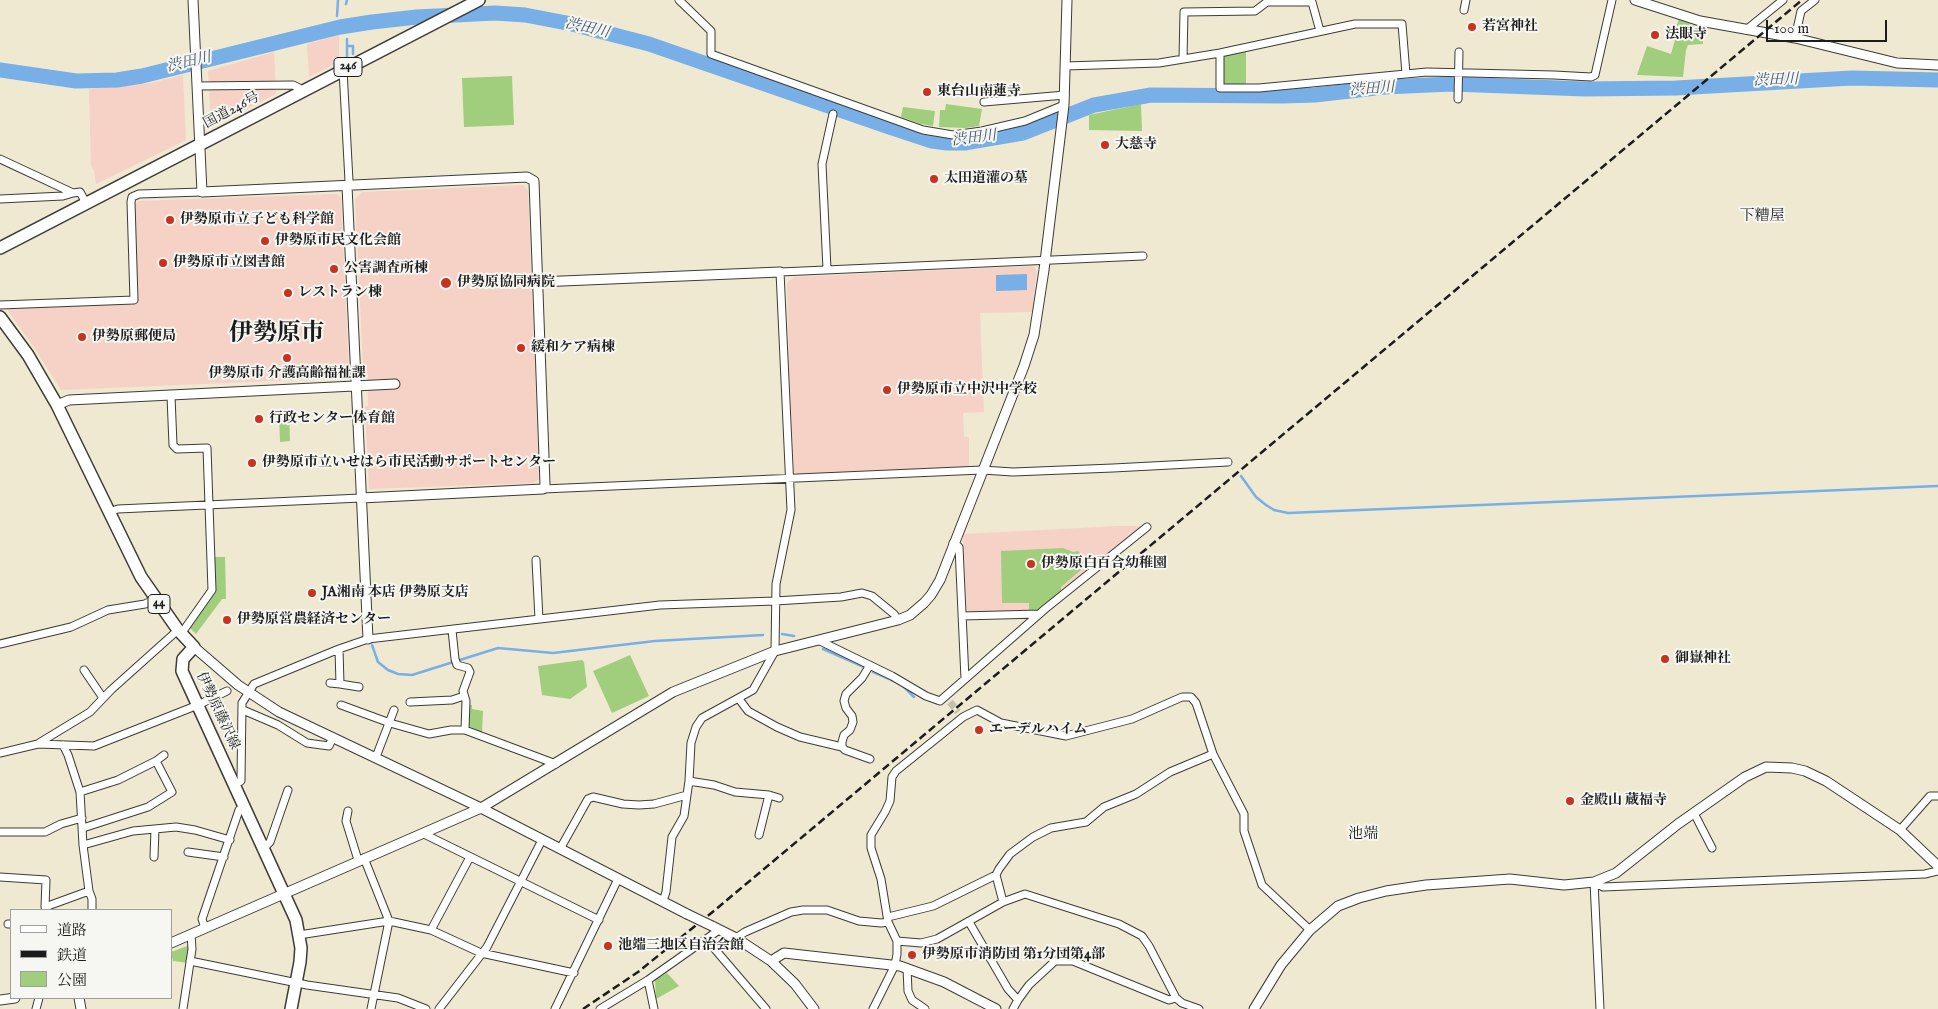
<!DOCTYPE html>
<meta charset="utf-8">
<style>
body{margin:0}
#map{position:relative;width:1938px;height:1009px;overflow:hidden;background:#efe9d2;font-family:"IM FELL English","Noto Serif JP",serif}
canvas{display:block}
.legend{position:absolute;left:10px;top:909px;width:162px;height:90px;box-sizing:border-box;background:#f6f6f2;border:1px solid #9f9f9c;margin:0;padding:6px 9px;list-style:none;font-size:15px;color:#1c1c1c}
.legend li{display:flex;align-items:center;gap:10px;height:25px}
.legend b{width:25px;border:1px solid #9f9f9c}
.scale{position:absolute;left:1766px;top:20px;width:121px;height:22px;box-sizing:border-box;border:2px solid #1c1c1c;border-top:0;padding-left:6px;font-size:15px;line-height:18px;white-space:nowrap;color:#1c1c1c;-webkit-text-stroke:4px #f6f6f2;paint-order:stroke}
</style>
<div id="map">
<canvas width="1938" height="1009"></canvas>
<ul class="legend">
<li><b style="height:6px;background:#fff"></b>道路</li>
<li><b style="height:6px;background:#1c1c1c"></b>鉄道</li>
<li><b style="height:14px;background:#a0ce7c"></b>公園</li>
</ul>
<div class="scale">100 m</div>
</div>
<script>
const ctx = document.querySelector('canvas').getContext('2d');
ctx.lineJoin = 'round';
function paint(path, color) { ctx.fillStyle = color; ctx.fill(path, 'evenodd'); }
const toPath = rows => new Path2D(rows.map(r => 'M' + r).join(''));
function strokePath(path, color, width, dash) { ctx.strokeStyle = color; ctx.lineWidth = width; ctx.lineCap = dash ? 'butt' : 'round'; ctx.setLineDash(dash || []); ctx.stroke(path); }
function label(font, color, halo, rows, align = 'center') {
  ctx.font = font + ' "IM FELL English","Noto Serif JP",serif'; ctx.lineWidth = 4; ctx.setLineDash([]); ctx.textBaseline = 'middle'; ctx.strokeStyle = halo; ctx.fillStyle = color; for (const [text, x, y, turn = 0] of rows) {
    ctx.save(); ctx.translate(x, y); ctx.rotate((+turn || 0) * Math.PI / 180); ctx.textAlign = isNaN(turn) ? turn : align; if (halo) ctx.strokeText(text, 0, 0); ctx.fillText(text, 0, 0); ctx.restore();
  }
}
paint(toPath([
 [339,35,339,62,309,77,307,44],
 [274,52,276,94,213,126,211,124,208,71],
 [183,75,186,140,96,184,94,170,91,166,89,89,151,83],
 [523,185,528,190,539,479,534,483,369,489,365,406,368,406,367,367,363,366,355,199,362,192],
 [337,194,341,198,349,371,343,378,61,390,35,349,6,308,136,303,133,206,138,201],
 [1033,266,1037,271,1032,312,980,313,984,412,963,413,964,437,969,437,969,467,798,474,794,471,789,369,787,283,794,277],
 [1118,526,1143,526,1040,610,970,612,967,610,963,534]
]), '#f6d1c5');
paint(toPath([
 [1679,19,1703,29,1703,44,1688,45,1686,50,1683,77,1637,75,1647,46,1671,54,1675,40,1672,39],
 [1246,51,1246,86,1226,85,1223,83,1222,56],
 [512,76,514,125,464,127,462,78],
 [946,104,982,109,979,126,966,128,939,127,940,110,945,110],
 [1141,104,1142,131,1089,130,1089,115],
 [903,107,935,111,933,126,921,124,901,117],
 [289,412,290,441,280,442,279,413],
 [1063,548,1073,552,1078,551,1089,563,1061,587,1061,593,1040,610,1029,611,1029,603,1002,603,1001,551],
 [214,557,225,557,226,599,222,599,196,634,190,628,215,591],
 [630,655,649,696,612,713,593,671],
 [582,660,584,662,587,687,570,699,542,695,538,666],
 [469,705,472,705,472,709,483,711,482,733,469,726],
 [190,945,188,963,173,961,171,952],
 [667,973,679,986,656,999,655,980]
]), '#a0ce7c');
paint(toPath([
 [1027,274,1027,290,996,291,996,275]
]), '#77afe6');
strokePath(toPath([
 [346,4,347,0],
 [337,16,338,0],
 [338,22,340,27],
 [347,39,347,57],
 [347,46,353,46,353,54],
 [1241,476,1256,497,1266,505,1274,510,1288,513,1938,486],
 [782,634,794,636],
 [372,645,378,662,388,670,398,674,412,675,498,648,553,653,655,641,763,635],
 [823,649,864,667],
 [873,672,894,681],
 [904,687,914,697]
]), '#77afe6', 2.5);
strokePath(toPath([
 [0,70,76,81,117,80,142,76,340,27,372,22,417,17,495,13,525,15,572,24,649,44,889,127,932,141,947,143,964,143,1023,133,1094,105,1151,95,1283,96,1315,95,1385,87,1452,84,1585,89,1676,88,1852,78,1938,80]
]), '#77afe6', 15);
strokePath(toPath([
 [950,702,958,712]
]), '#c5c0ae', 7, [7, 3.5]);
const minor = toPath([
 [679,0,711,31,711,54,923,130,953,135,982,131,1025,121,1064,105],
 [1464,10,1466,0],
 [1746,30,1783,0],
 [1795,38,1801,11,1815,0],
 [1220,53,1220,88,1259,88,1427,72,1554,75,1591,77,1595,75,1612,0],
 [1183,59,1184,12,1255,11,1267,2,1312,2,1320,31],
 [1066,66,1159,63,1220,53,1355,24,1402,24,1406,74],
 [343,70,349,181,347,186],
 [197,86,293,85,303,90],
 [1458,99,1459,52],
 [984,102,1065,95],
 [0,159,73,193,80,192,86,203],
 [0,199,63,196,73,193],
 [827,269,822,164,833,114],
 [0,305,134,300,131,202,132,197,139,194,202,192],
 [171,396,173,445,177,449,207,448,212,590,181,634],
 [543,489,982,470,1013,472,1113,468,1228,462],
 [109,512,118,509,361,498],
 [953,543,959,547,965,679],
 [536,560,539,619],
 [962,616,1039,614],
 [452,630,455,659,457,665,468,668,470,672,463,691,466,701,465,730],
 [818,640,892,676,926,696,940,701,1045,609,1147,527],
 [0,644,71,627,108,610,145,604,155,599],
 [339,649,340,684,359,687],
 [870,665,862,678,846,694,844,701,846,708,852,716,853,722,850,730,844,735,842,742,842,747,845,750,870,759],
 [84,670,103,698],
 [330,683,340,684],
 [739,699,748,711,777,727,800,737,842,747],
 [410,702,452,700,464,696],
 [341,705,390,723,429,734,451,730,465,730,556,764],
 [243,710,278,725,307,743,329,746,333,737],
 [39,743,90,712,111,690,178,630],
 [63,745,68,755,80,792,83,845,89,891,92,899,92,910],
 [0,753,38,744,94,746,198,705,227,691],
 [376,757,394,710],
 [689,781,714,785,735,792,769,795,779,798],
 [235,784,241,781,242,703,254,684,339,649,368,639,660,605,775,601,841,597,862,593,872,596,894,614,898,620],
 [80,792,118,780,156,761,164,755],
 [348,811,346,821,358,860],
 [1694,813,1712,848],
 [83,828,148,807,172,792,156,761],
 [1900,830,1930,796,1938,796],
 [0,832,45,832,61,824,82,818],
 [424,834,599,920],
 [759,835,769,795],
 [83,845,133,831,176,827,195,830,230,840],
 [264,848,270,842,288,790],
 [560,849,588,799,593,797,623,804,639,805,654,804,687,795],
 [188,852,224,857],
 [154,857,155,829],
 [364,858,389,921,371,1009],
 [0,877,46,880,45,907,89,891],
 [1594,882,1603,887,1925,874,1938,871],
 [1594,882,1600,1009],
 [663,901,666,892,672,837,684,816,689,781,691,743,696,727,702,718,753,690,775,651,776,584,791,510,780,272,1143,256],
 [1003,902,996,875,999,869,1010,854,1033,837,1051,828,1086,822,1104,807,1136,794,1170,772,1213,754,1244,814,1244,831,1262,885,1310,930],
 [888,917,933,906,996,875],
 [969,922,1008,989,1018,1000,1013,1009],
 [8,924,11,924],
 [205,928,202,919,239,810,245,806],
 [431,930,470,857],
 [299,935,389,921,431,930,481,953,574,973],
 [736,938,745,932,791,912,803,910,827,910,859,921,881,923,888,922],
 [707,940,766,1009],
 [897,941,888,922,881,879,871,848,871,835,885,812,890,801,892,777,896,771,963,717,977,710,1001,723,1066,736,1132,719,1182,697,1191,697,1196,703,1213,754],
 [190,961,307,985,398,998,426,1009],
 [907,968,908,991,912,1000,925,1009],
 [648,980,654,1009],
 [1018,1000,1029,985,1055,961,1073,961,1169,1000,1176,998],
 [36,1009,39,998],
 [183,1009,192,949,191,934],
 [439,1009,487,947,542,840],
 [555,1009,618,879],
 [600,1009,648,980,719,930],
 [873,1009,895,965,897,954,897,941,921,943,937,939,1003,902,1025,894,1119,924,1142,936,1149,946,1176,998,1182,1003,1199,1009]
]);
const tertiary = toPath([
 [193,0,202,192,527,177,534,181,545,485,543,489,361,498],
 [1635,0,1700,21,1795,38,1897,63,1938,65],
 [347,186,368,639],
 [538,282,780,272],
 [57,405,69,400,395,384],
 [194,647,238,685,279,712,481,808,687,914],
 [712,926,736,938,771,961,795,984,814,1009],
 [171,943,481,808,673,692,775,651,898,620,910,615,924,603,931,595,940,580,1024,366,1034,335,1044,270,1064,105,1067,0],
 [771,961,784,953,900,966,944,982,996,1009],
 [79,998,81,1009],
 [0,1000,15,998],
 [1254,1009,1281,965,1310,930,1338,906,1359,898,1386,891,1426,885,1510,879,1564,885,1594,882,1616,873,1678,824,1745,777,1766,767,1792,768,1805,771,1826,781,1900,830,1938,866]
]);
const primary = toPath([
 [0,317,28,355,57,405,141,577,178,630,194,647,183,659,182,671,296,920,301,948,300,962,291,1009]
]);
const trunk = toPath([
 [0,248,479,0]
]);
strokePath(minor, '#3c3b37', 9);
strokePath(tertiary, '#3c3b37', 11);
strokePath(primary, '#3c3b37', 14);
strokePath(trunk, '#3c3b37', 14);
strokePath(minor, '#fff', 7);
strokePath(tertiary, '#fff', 9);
strokePath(primary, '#fff', 11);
strokePath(trunk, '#fff', 11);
strokePath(toPath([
 [583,1009,638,972,715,910,1802,0]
]), '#1c1c1c', 2.5, [8, 4]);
const tertiaryBridge = toPath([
 [687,914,712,926]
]);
strokePath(tertiaryBridge, '#3c3b37', 11, []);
strokePath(tertiaryBridge, '#fff', 9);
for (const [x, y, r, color] of [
 [1472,27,5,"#c8321e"],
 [1655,35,5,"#c8321e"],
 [927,92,5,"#c8321e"],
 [1105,145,5,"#c8321e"],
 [934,179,5,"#c8321e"],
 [170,220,5,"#c8321e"],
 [265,241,5,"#c8321e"],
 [163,263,5,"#c8321e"],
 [334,269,5,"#c8321e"],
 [446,283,6,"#c8321e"],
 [288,293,5,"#c8321e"],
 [82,337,5,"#c8321e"],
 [521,348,5,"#c8321e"],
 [287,358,5,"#c8321e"],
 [887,390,5,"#c8321e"],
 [259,419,5,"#c8321e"],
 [252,463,5,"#c8321e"],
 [1031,564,5,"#c8321e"],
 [312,593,5,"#c8321e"],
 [227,620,5,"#c8321e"],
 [1665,659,5,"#c8321e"],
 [979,730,5,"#c8321e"],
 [1570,801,5,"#c8321e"],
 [608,946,5,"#c8321e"],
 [912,955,5,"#c8321e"]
]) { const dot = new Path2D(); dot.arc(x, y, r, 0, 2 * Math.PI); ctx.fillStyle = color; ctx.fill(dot); strokePath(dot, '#f6f6f2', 2); }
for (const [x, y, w] of [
 [348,67,28],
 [159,604,22]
]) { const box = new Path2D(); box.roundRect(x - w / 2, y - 9.5, w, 19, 4); ctx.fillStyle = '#f6f6f2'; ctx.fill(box); strokePath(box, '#1c1c1c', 1); }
label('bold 12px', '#1c1c1c', null, [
 ["246",348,67],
 ["44",159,604]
]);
label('bold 14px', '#1c1c1c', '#f6f6f2', [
 ["若宮神社",1482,27],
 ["法眼寺",1665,35],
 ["東台山南蓮寺",937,92],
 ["大慈寺",1115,145],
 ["太田道灌の墓",944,179],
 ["伊勢原市立子ども科学館",180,220],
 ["伊勢原市民文化会館",275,241],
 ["伊勢原市立図書館",173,263],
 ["公害調査所棟",344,269],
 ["伊勢原協同病院",457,283],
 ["レストラン棟",298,293],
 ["伊勢原郵便局",92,337],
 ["緩和ケア病棟",531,348],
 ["伊勢原市 介護高齢福祉課",287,374,"center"],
 ["伊勢原市立中沢中学校",897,390],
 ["行政センター体育館",269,419],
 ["伊勢原市立いせはら市民活動サポートセンター",262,463],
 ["伊勢原白百合幼稚園",1041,564],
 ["JA湘南 本店 伊勢原支店",322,593],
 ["伊勢原営農経済センター",237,620],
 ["御嶽神社",1675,659],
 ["エーデルハイム",989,730],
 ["金殿山 蔵福寺",1580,801],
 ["池端三地区自治会館",618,946],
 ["伊勢原市消防団 第1分団第4部",922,955]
], 'left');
label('14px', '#1c1c1c', '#f6f6f2', [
 ["国道246号",232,111,-28],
 ["伊勢原藤沢線",217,711,65]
]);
label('italic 15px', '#40576d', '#f6f6f2', [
 ["渋田川",587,29,13],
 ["渋田川",189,63,-13],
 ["渋田川",1776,81,-2],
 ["渋田川",1372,90,-4],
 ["渋田川",974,139,-7]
]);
label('15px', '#1c1c1c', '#f6f6f2', [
 ["下糟屋",1762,217],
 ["池端",1363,835]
]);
label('bold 24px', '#1c1c1c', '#f6f6f2', [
 ["伊勢原市",277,335]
]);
</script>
